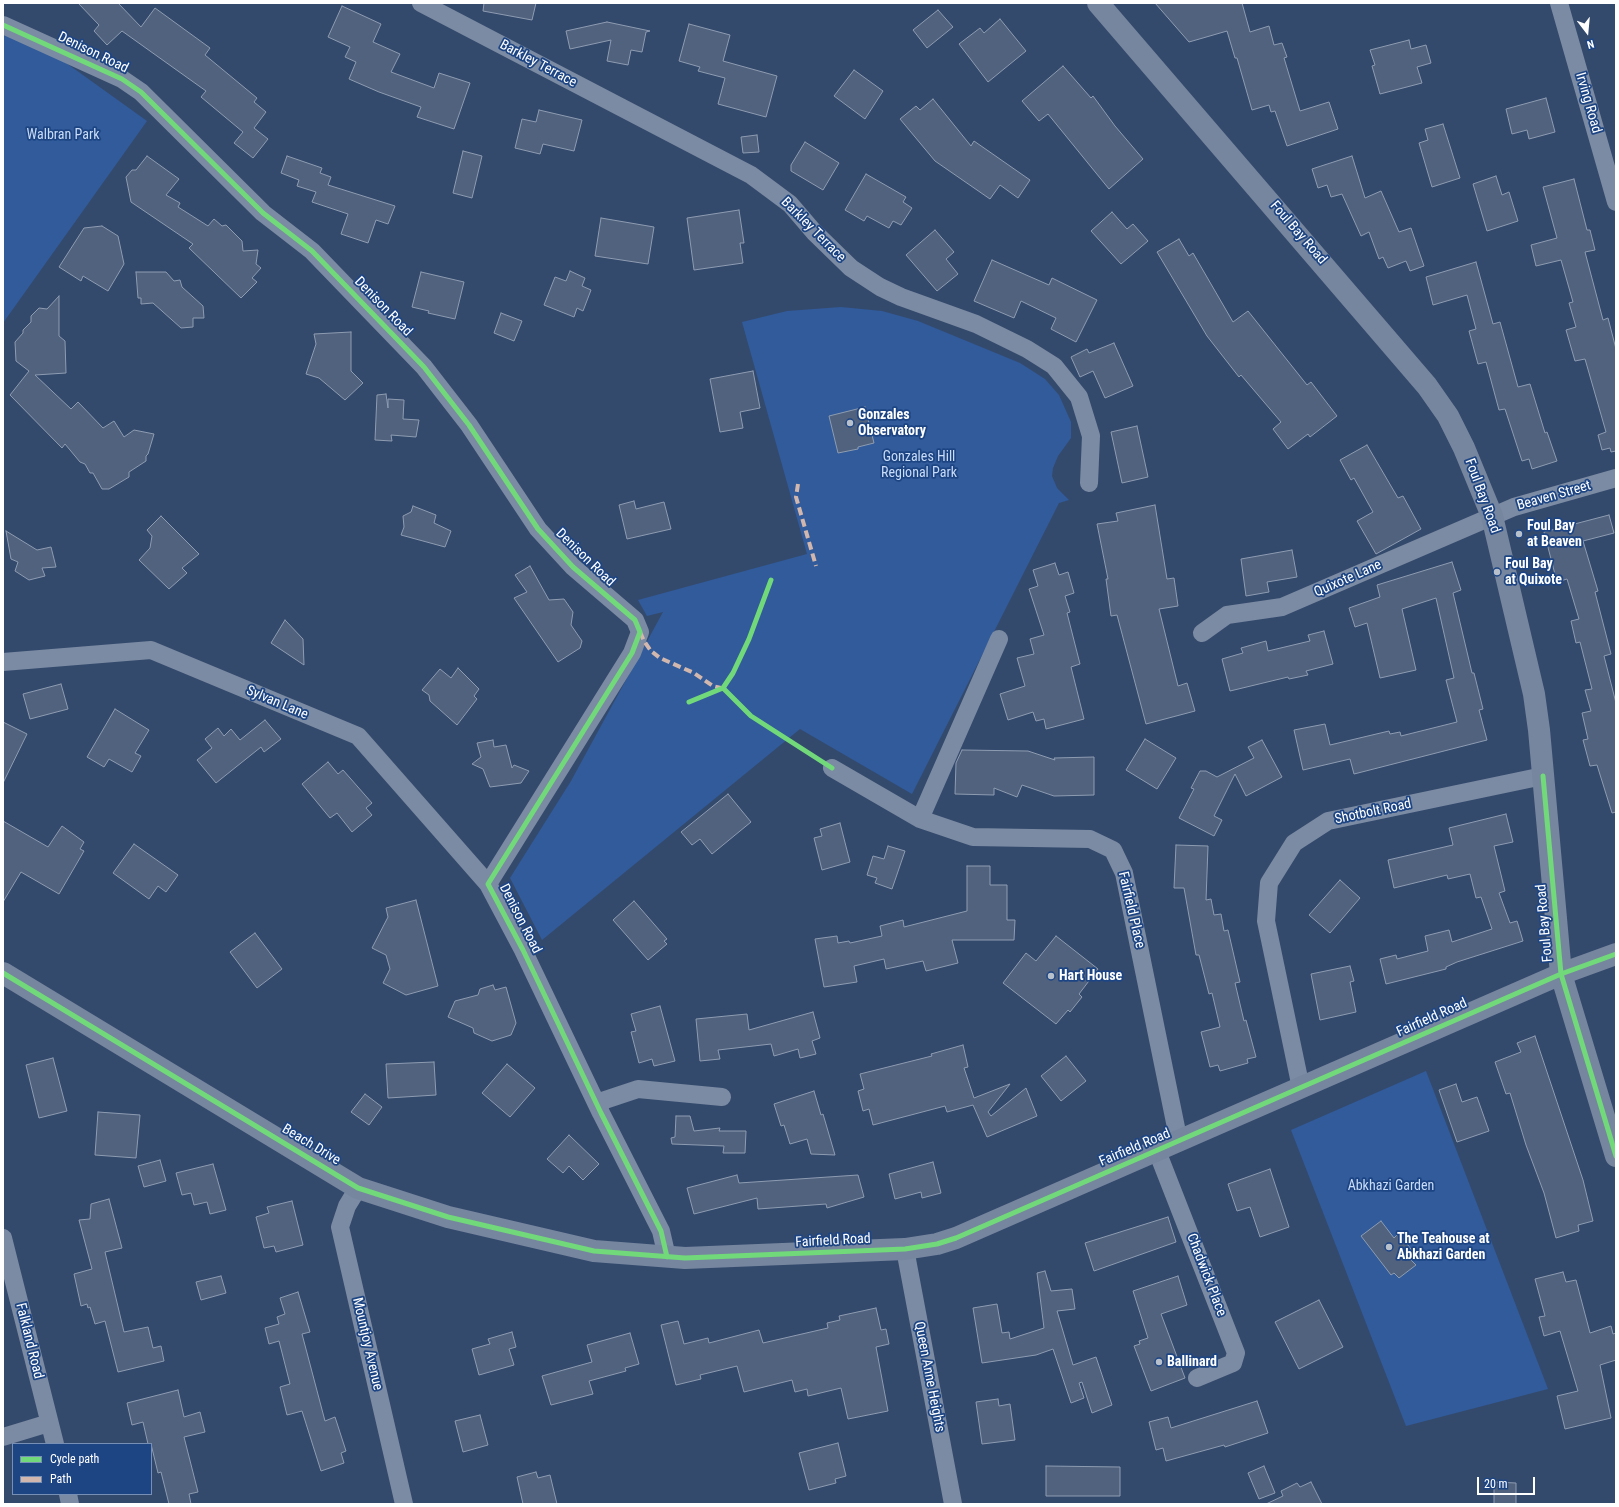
<!DOCTYPE html>
<style>
body{margin:0}
#map{position:relative;width:1619px;height:1507px;overflow:hidden;background:#344a6d;font-family:"Roboto Condensed",sans-serif}
canvas{display:block}
.frame{position:absolute;inset:0;border:4px solid #fff;pointer-events:none}
.legend{position:absolute;left:12px;top:1443px;width:140px;height:52px;box-sizing:border-box;background:#1d4584;border:1px solid #778fb5;margin:0;padding:5px 7px;list-style:none;font-size:12px;color:#fff}
.legend li{display:flex;align-items:center;gap:8px;height:20px}
.legend b{width:20px;border:1px solid #778fb5}
.north{position:absolute;left:1567px;top:12px;width:40px;height:40px;-webkit-text-stroke:3px #1d4584;paint-order:stroke;rotate:164deg;font-size:11px;font-weight:700;line-height:16px;text-align:center;color:#fff}
.north::after{content:'';display:block;margin:auto;width:14px;height:18px;background:#fff;clip-path:polygon(50% 0,100% 100%,50% 72%,0 100%)}
.scale{position:absolute;left:1477px;top:1477px;width:58px;height:18px;box-sizing:border-box;border:2px solid #fff;border-top:0;padding-left:5px;font-size:12px;line-height:14px;white-space:nowrap;color:#fff;-webkit-text-stroke:3px #1d4584;paint-order:stroke}
</style>
<div id="map">
<canvas width="1619" height="1507"></canvas>
<div class="frame"></div>
<ul class="legend">
<li><b style="height:5px;background:#71d979"></b>Cycle path</li>
<li><b style="height:5px;background:#d1b7ad"></b>Path</li>
</ul>
<div class="north">N</div>
<div class="scale">20 m</div>
</div>
<script>
const ctx = document.querySelector('canvas').getContext('2d');
ctx.lineJoin = 'round';
function paint(path, color) { ctx.fillStyle = color; ctx.fill(path, 'evenodd'); }
const toPath = rows => new Path2D(rows.map(r => 'M' + r).join(''));
function strokePath(path, color, width, dash) { ctx.strokeStyle = color; ctx.lineWidth = width; ctx.lineCap = dash ? 'butt' : 'round'; ctx.setLineDash(dash || []); ctx.stroke(path); }
function label(font, color, halo, rows, align = 'center') {
  ctx.font = font + ' "Roboto Condensed",sans-serif'; ctx.lineWidth = 3.5; ctx.setLineDash([]); ctx.textBaseline = 'middle'; ctx.strokeStyle = halo; ctx.fillStyle = color; for (const [text, x, y, turn = 0] of rows) {
    ctx.save(); ctx.translate(x, y); ctx.rotate((+turn || 0) * Math.PI / 180); ctx.textAlign = isNaN(turn) ? turn : align; if (halo) ctx.strokeText(text, 0, 0); ctx.fillText(text, 0, 0); ctx.restore();
  }
}
paint(toPath([
 [3,34,55,55,147,121,3,323],
 [841,307,882,311,918,321,1020,363,1045,379,1059,395,1071,422,1071,438,1058,456,1053,468,1052,476,1057,488,1069,500,1059,503,912,794,800,729,542,940,510,878,571,781,663,612,647,616,638,600,807,554,742,322,787,311],
 [1426,1071,1548,1389,1406,1426,1291,1130]
]), '#315b9b');
const building = toPath([
 [78,3,118,3,141,27,155,8,210,48,205,55,257,98,254,102,266,112,254,128,268,139,253,158,234,143,243,132,201,97,206,91,122,31,107,45,94,31,99,25,78,3],
 [484,3,536,3,532,20,483,11,484,3],
 [1155,3,1242,3,1250,32,1269,26,1274,45,1282,43,1287,57,1284,58,1300,111,1329,102,1338,129,1287,146,1275,111,1271,112,1269,105,1252,110,1237,58,1235,58,1227,31,1189,42,1155,3],
 [342,6,381,24,373,42,400,54,391,72,434,88,439,73,470,83,454,129,417,117,421,107,379,92,349,79,356,62,345,57,350,47,328,37,342,6],
 [938,10,953,27,927,48,913,30,938,10],
 [1000,19,1026,51,988,82,959,44,980,28,984,33,1000,19],
 [607,22,650,31,646,32,642,52,631,50,628,65,607,61,611,40,570,49,566,31,607,22],
 [689,24,730,35,723,61,777,76,766,117,718,104,725,78,698,71,700,67,679,61,689,24],
 [1409,40,1411,49,1426,45,1431,63,1417,67,1422,83,1380,94,1372,66,1375,65,1370,50,1409,40],
 [1063,66,1091,98,1093,96,1115,126,1143,159,1109,189,1048,114,1039,121,1022,101,1063,66],
 [854,70,883,91,865,119,834,96,854,70],
 [1546,98,1555,132,1529,139,1527,130,1512,134,1506,109,1546,98],
 [933,99,971,146,974,141,1030,180,1018,198,1000,185,990,199,935,161,900,119,916,106,920,110,933,99],
 [539,110,582,120,574,151,543,144,540,154,515,148,522,119,536,122,539,110],
 [1443,124,1460,178,1432,187,1419,143,1428,140,1425,129,1443,124],
 [757,135,759,152,743,153,741,137,757,135],
 [805,142,839,163,823,190,791,171,791,165,805,142],
 [463,151,482,156,472,198,453,193,463,151],
 [147,156,179,179,166,195,180,203,178,207,208,226,214,219,222,226,226,225,242,241,243,251,258,250,256,264,261,268,252,278,257,282,241,298,189,248,193,244,131,202,126,177,132,170,136,170,147,156],
 [287,156,322,168,320,173,331,177,328,185,395,206,388,224,376,220,368,243,341,234,348,214,312,202,316,192,297,186,299,180,281,173,287,156],
 [1352,156,1365,198,1381,191,1399,232,1411,228,1424,266,1410,271,1406,261,1388,268,1383,257,1379,259,1369,232,1361,236,1342,194,1331,197,1327,185,1318,188,1312,169,1352,156],
 [866,174,906,197,903,202,912,208,901,225,893,221,889,228,867,216,864,221,845,210,866,174],
 [1496,176,1502,195,1509,192,1518,221,1487,231,1473,184,1496,176],
 [1574,179,1587,230,1590,230,1595,250,1585,252,1603,320,1608,318,1616,349,1616,451,1611,452,1610,448,1602,450,1598,435,1606,432,1585,359,1575,361,1566,330,1576,327,1569,303,1573,302,1561,260,1536,266,1531,245,1557,238,1543,187,1574,179],
 [739,210,744,243,740,243,743,263,694,270,687,218,739,210],
 [1112,212,1127,229,1133,224,1148,241,1121,264,1091,231,1112,212],
 [601,218,654,227,648,264,595,256,601,218],
 [102,226,118,236,124,264,108,291,83,276,81,281,59,267,84,228,102,226],
 [935,230,954,252,946,259,958,274,937,291,906,255,935,230],
 [1179,239,1189,256,1193,253,1233,322,1248,311,1307,385,1311,382,1337,416,1310,437,1308,434,1288,449,1273,429,1281,422,1241,375,1239,377,1207,336,1157,252,1179,239],
 [992,260,1049,285,1052,278,1097,300,1076,342,1051,329,1056,318,1021,301,1014,318,974,301,992,260],
 [1476,262,1493,324,1500,322,1518,387,1530,384,1545,433,1547,432,1557,461,1532,469,1529,459,1522,461,1505,409,1499,410,1486,362,1478,364,1469,331,1476,329,1467,295,1433,305,1426,277,1476,262],
 [570,271,585,278,582,286,591,290,583,311,577,308,574,317,544,305,555,277,566,281,570,271],
 [136,272,166,272,174,281,180,280,182,287,203,306,204,318,193,318,193,327,181,328,153,303,141,304,141,298,138,298,136,272],
 [421,272,464,282,455,319,428,313,429,311,412,307,421,272],
 [59,296,59,336,65,341,66,373,35,375,71,409,78,402,103,428,114,421,124,437,134,430,154,434,148,454,146,456,146,461,129,472,129,477,109,489,102,489,93,473,90,473,85,464,80,462,65,444,62,448,10,395,29,371,16,361,15,342,23,333,23,330,31,322,31,316,39,308,47,309,59,296],
 [501,313,522,321,514,341,494,333,501,313],
 [351,332,351,371,363,383,345,400,319,378,306,374,316,344,314,334,351,332],
 [1114,343,1133,386,1105,398,1093,371,1080,377,1071,357,1087,349,1089,353,1114,343],
 [753,371,760,408,740,412,743,428,720,432,710,379,753,371],
 [386,394,388,408,388,399,404,400,403,419,419,420,416,437,391,435,392,441,375,440,377,395,386,394],
 [865,407,874,443,858,447,858,449,838,453,829,416,865,407],
 [1137,426,1148,477,1122,483,1111,432,1137,426],
 [1367,445,1398,498,1403,496,1421,529,1376,554,1357,521,1373,512,1354,478,1351,480,1340,460,1367,445],
 [634,501,636,509,664,502,671,529,627,539,619,505,634,501],
 [1155,505,1167,579,1174,578,1178,606,1159,609,1178,686,1187,683,1195,711,1146,724,1117,615,1111,616,1106,579,1108,579,1097,524,1118,521,1116,513,1155,505],
 [413,506,436,515,434,523,451,531,445,547,401,535,404,527,403,516,411,512,413,506],
 [1609,515,1614,533,1583,541,1598,591,1595,592,1611,654,1604,656,1616,703,1616,812,1612,813,1597,765,1590,766,1583,740,1588,739,1582,713,1591,711,1585,690,1592,689,1580,642,1576,643,1571,621,1579,619,1567,579,1557,582,1544,532,1609,515],
 [161,516,199,554,182,568,187,573,169,589,139,560,150,548,152,536,147,530,161,516],
 [6,531,37,550,51,547,56,567,42,568,45,576,29,580,15,571,18,562,11,559,6,531],
 [1292,550,1297,577,1267,582,1269,592,1246,596,1241,559,1292,550],
 [1452,562,1461,590,1453,593,1472,673,1474,673,1483,709,1479,710,1487,740,1354,774,1350,759,1303,770,1294,730,1325,724,1330,745,1389,731,1390,734,1400,732,1401,736,1457,722,1446,680,1454,678,1436,598,1402,609,1416,670,1380,678,1367,623,1355,627,1349,608,1380,597,1377,585,1452,562],
 [1055,563,1059,575,1068,572,1074,593,1065,596,1070,612,1067,613,1080,664,1071,667,1084,719,1046,729,1044,719,1036,721,1033,712,1008,720,1000,694,1025,686,1017,658,1034,654,1030,639,1044,635,1029,589,1038,586,1033,570,1055,563],
 [530,566,549,600,564,599,573,612,571,625,582,641,580,648,558,662,514,598,527,592,515,575,530,566],
 [285,620,303,639,304,665,271,643,285,620],
 [1324,631,1333,664,1306,671,1308,675,1289,679,1288,677,1230,691,1222,659,1243,653,1241,648,1266,641,1268,651,1310,641,1308,635,1324,631],
 [458,668,479,689,474,696,477,699,457,725,430,701,429,695,422,690,440,669,451,678,458,668],
 [61,684,68,709,30,719,23,694,61,684],
 [115,709,149,730,135,753,141,756,132,772,109,759,104,767,87,757,115,709],
 [265,720,281,739,264,752,261,747,216,783,197,760,212,748,205,739,218,728,224,736,231,729,240,740,265,720],
 [3,722,27,734,3,783,3,722],
 [1145,739,1176,758,1157,789,1126,770,1145,739],
 [493,740,494,747,506,745,512,768,514,765,529,771,521,783,490,787,483,769,472,764,481,757,477,743,493,740],
 [1262,740,1282,777,1246,796,1235,774,1214,816,1222,820,1214,836,1179,818,1194,789,1191,788,1200,771,1206,771,1217,777,1254,758,1248,747,1262,740],
 [962,750,1028,751,1055,760,1054,758,1094,757,1094,795,1054,796,1022,785,1017,797,994,788,994,795,955,794,956,763,962,750],
 [328,762,338,774,343,770,372,803,366,808,372,815,352,832,337,813,330,818,302,784,328,762],
 [728,794,751,822,712,854,700,839,692,845,681,832,728,794],
 [1506,814,1513,842,1494,846,1505,891,1499,893,1510,923,1517,921,1523,941,1457,962,1446,967,1446,969,1386,984,1380,959,1396,955,1397,959,1428,951,1425,936,1449,930,1452,942,1492,929,1481,897,1476,898,1470,874,1448,879,1447,875,1394,888,1388,860,1453,845,1449,828,1506,814],
 [3,821,48,847,62,826,84,842,80,849,84,851,59,894,21,872,3,902,3,821],
 [840,823,850,862,822,870,814,838,822,836,820,829,840,823],
 [134,844,178,875,166,892,158,886,149,899,113,873,134,844],
 [1176,845,1208,846,1206,900,1211,899,1214,915,1221,914,1224,931,1228,930,1240,982,1235,983,1244,1021,1246,1020,1256,1057,1247,1059,1248,1063,1220,1071,1218,1065,1210,1067,1201,1032,1220,1027,1212,993,1209,994,1199,955,1196,955,1184,888,1174,888,1176,845],
 [888,846,905,851,892,889,875,883,877,878,867,875,873,856,884,859,888,846],
 [967,866,990,866,990,885,1007,885,1007,920,1015,920,1014,940,952,940,958,963,926,971,923,961,886,969,884,959,854,966,857,982,824,987,815,939,837,936,838,943,849,941,850,943,882,936,880,926,903,920,904,927,967,911,967,866],
 [1340,880,1360,898,1330,933,1309,915,1340,880],
 [416,900,438,986,406,995,383,983,390,969,386,955,372,948,388,917,386,908,416,900],
 [634,901,667,939,664,941,667,944,648,960,613,920,634,901],
 [255,933,282,969,257,988,230,952,255,933],
 [1056,936,1098,969,1079,994,1082,997,1070,1012,1068,1010,1056,1024,1003,983,1026,953,1036,961,1056,936],
 [1350,966,1354,981,1350,982,1356,1012,1320,1020,1311,974,1350,966],
 [493,985,495,990,506,987,516,1023,511,1035,492,1041,474,1033,473,1028,448,1017,455,1001,478,995,480,989,493,985],
 [660,1006,675,1061,654,1066,652,1059,639,1063,631,1032,636,1031,631,1014,660,1006],
 [813,1012,820,1038,812,1041,816,1054,800,1058,798,1049,774,1056,771,1044,718,1050,720,1059,700,1061,696,1019,747,1014,749,1030,813,1012],
 [1535,1036,1583,1180,1593,1221,1578,1225,1579,1231,1556,1238,1544,1193,1526,1145,1510,1093,1506,1094,1495,1062,1521,1052,1517,1043,1535,1036],
 [963,1045,968,1067,964,1068,974,1098,1010,1084,988,1112,991,1116,1026,1088,1037,1116,987,1137,973,1105,947,1112,945,1106,873,1125,869,1109,863,1111,858,1091,864,1089,860,1074,932,1056,931,1054,963,1045],
 [1066,1056,1086,1081,1061,1101,1041,1076,1066,1056],
 [53,1058,67,1111,39,1118,26,1065,53,1058],
 [434,1062,436,1095,388,1098,386,1064,434,1062],
 [507,1064,535,1088,510,1117,482,1093,507,1064],
 [1456,1084,1462,1102,1477,1097,1489,1131,1457,1142,1439,1090,1456,1084],
 [814,1091,821,1115,823,1114,835,1155,811,1154,807,1139,790,1144,784,1125,781,1126,774,1104,814,1091],
 [365,1094,382,1107,369,1125,351,1112,365,1094],
 [98,1112,140,1115,136,1158,95,1155,98,1112],
 [676,1116,690,1116,694,1131,720,1128,719,1131,746,1131,745,1153,723,1153,724,1146,672,1144,671,1138,675,1137,676,1116],
 [569,1135,599,1164,583,1180,569,1166,563,1173,547,1159,569,1135],
 [160,1160,166,1181,144,1187,138,1166,160,1160],
 [933,1162,941,1193,922,1198,921,1192,895,1199,889,1174,933,1162],
 [213,1164,226,1210,210,1214,207,1202,194,1205,191,1193,182,1195,176,1173,213,1164],
 [1270,1169,1289,1227,1260,1237,1250,1207,1237,1211,1228,1184,1270,1169],
 [737,1175,739,1183,858,1175,864,1197,827,1208,826,1204,758,1209,757,1198,694,1214,687,1188,737,1175],
 [109,1199,122,1248,105,1252,124,1332,148,1327,153,1348,161,1346,164,1361,118,1372,105,1321,95,1324,90,1307,88,1308,87,1304,81,1306,74,1274,92,1269,79,1220,90,1219,91,1204,109,1199],
 [292,1201,303,1245,276,1252,274,1246,264,1248,256,1217,269,1213,267,1207,292,1201],
 [1168,1217,1176,1242,1094,1271,1085,1243,1168,1217],
 [1381,1221,1394,1238,1399,1233,1416,1256,1411,1260,1416,1265,1399,1278,1394,1273,1391,1275,1361,1236,1381,1221],
 [1045,1271,1051,1291,1072,1289,1075,1309,1057,1311,1073,1365,1096,1357,1112,1405,1092,1413,1082,1382,1079,1383,1084,1398,1071,1403,1053,1349,1036,1355,982,1363,973,1308,997,1304,1002,1333,1009,1332,1010,1339,1044,1328,1037,1273,1045,1271],
 [1563,1272,1566,1282,1576,1280,1590,1333,1611,1326,1613,1334,1616,1333,1616,1360,1600,1365,1611,1418,1565,1429,1557,1396,1578,1391,1560,1331,1544,1336,1539,1317,1545,1316,1535,1279,1563,1272],
 [221,1276,226,1293,201,1300,196,1282,221,1276],
 [1178,1276,1187,1305,1161,1314,1185,1378,1151,1391,1134,1346,1140,1344,1139,1341,1148,1338,1133,1291,1178,1276],
 [298,1292,310,1332,302,1334,325,1421,335,1417,346,1451,341,1453,344,1463,321,1471,302,1411,287,1415,280,1387,290,1384,279,1341,269,1344,265,1328,279,1324,277,1317,285,1314,280,1298,298,1292],
 [1319,1300,1343,1347,1299,1369,1275,1322,1319,1300],
 [876,1308,881,1330,886,1329,889,1344,876,1347,888,1411,848,1419,841,1388,808,1396,807,1389,795,1392,792,1380,744,1392,737,1366,700,1375,701,1379,676,1385,661,1325,678,1321,684,1344,708,1338,709,1343,759,1330,763,1343,828,1328,827,1323,840,1320,839,1316,876,1308],
 [512,1332,516,1347,509,1349,514,1365,479,1375,472,1349,490,1344,488,1339,512,1332],
 [630,1333,639,1364,625,1368,626,1371,589,1381,593,1394,551,1405,542,1376,592,1362,587,1345,630,1333],
 [178,1390,184,1417,200,1412,205,1432,184,1437,198,1492,189,1494,191,1504,169,1504,161,1472,158,1473,151,1444,148,1444,143,1422,132,1425,127,1403,178,1390],
 [998,1399,999,1406,1010,1404,1015,1440,982,1444,976,1402,998,1399],
 [1257,1401,1268,1433,1225,1447,1224,1445,1166,1461,1163,1448,1156,1450,1149,1422,1168,1417,1171,1428,1257,1401],
 [480,1415,488,1445,463,1452,455,1421,480,1415],
 [838,1443,846,1476,835,1479,836,1483,809,1490,799,1453,838,1443],
 [1046,1466,1120,1467,1120,1496,1046,1496,1046,1466],
 [1264,1466,1275,1493,1259,1499,1248,1473,1264,1466],
 [536,1472,538,1478,550,1475,557,1504,523,1504,517,1477,536,1472],
 [1311,1482,1322,1504,1266,1504,1283,1496,1281,1491,1297,1483,1300,1487,1311,1482],
 [1494,1482,1516,1483,1516,1504,1494,1504,1494,1482]
]);
paint(building, '#50627e');
strokePath(building, '#8e9cb1', 1);
strokePath(toPath([
 [421,3,751,175,790,204,814,232,851,268,880,287,901,297,976,324,1027,349,1054,366,1079,397,1091,436,1089,483],
 [1559,3,1616,202],
 [3,25,122,79,141,92,263,213,312,251,424,367,469,425,538,529,573,567,635,620,640,632,632,653,488,884,523,950,601,1113,661,1231,667,1257],
 [1202,633,1227,615,1282,607,1514,507,1616,478],
 [3,662,151,650,358,736,488,884],
 [832,768,920,819,973,837,1090,839,1113,850,1124,873,1179,1142],
 [920,819,999,639],
 [1301,1088,1266,921,1269,883,1294,843,1328,821,1543,776],
 [596,1103,638,1089,722,1097],
 [1157,1151,1236,1353,1233,1363,1197,1378],
 [358,1188,347,1206,340,1227,404,1504],
 [3,1238,55,1444],
 [905,1249,953,1504],
 [3,1437,49,1423],
 [68,1494,70,1504]
]), '#7b8ba3', 18);
strokePath(toPath([
 [1098,3,1427,386,1448,416,1464,448,1492,516,1534,694,1539,730,1561,974,1616,1156],
 [3,973,358,1188,448,1217,594,1251,685,1258,905,1249,937,1244,956,1238,1561,974,1616,954]
]), '#76869f', 22);
strokePath(toPath([
 [798,484,796,497,816,566],
 [640,632,644,641,651,651,660,658,694,673,713,686,721,688]
]), '#d1b7ad', 4, [8, 4]);
strokePath(toPath([
 [3,25,122,79,141,92,263,213,312,251,424,367,469,425,538,529,573,567,635,620,640,632,632,653,488,884,523,950,601,1113,661,1231,667,1257],
 [723,688,751,716,832,768],
 [689,702,723,688,733,673,749,639,771,580],
 [1543,776,1561,974,1616,1156],
 [3,973,358,1188,448,1217,594,1251,685,1258,905,1249,937,1244,956,1238,1561,974,1616,954]
]), '#71d979', 5);
for (const [x, y, r, color] of [
 [850,423,4,"#b8c0cc"],
 [1519,534,4,"#b8c0cc"],
 [1497,572,4,"#b8c0cc"],
 [1051,976,4,"#b8c0cc"],
 [1389,1247,4,"#b8c0cc"],
 [1159,1362,4,"#b8c0cc"]
]) { const dot = new Path2D(); dot.arc(x, y, r, 0, 2 * Math.PI); ctx.fillStyle = color; ctx.fill(dot); strokePath(dot, '#1d4584', 1.5); }
label('14px', '#fff', '#1d4584', [
 ["Denison Road",93,53,26],
 ["Barkley Terrace",538,64,28],
 ["Irving Road",1588,103,74],
 ["Barkley Terrace",813,230,45],
 ["Foul Bay Road",1298,233,49],
 ["Denison Road",383,307,46],
 ["Foul Bay Road",1482,496,70],
 ["Beaven Street",1554,496,-16],
 ["Denison Road",585,558,44],
 ["Quixote Lane",1348,579,-24],
 ["Sylvan Lane",277,703,23],
 ["Shotbolt Road",1373,812,-12],
 ["Fairfield Place",1131,910,77],
 ["Denison Road",520,919,63],
 ["Foul Bay Road",1545,923,-95],
 ["Fairfield Road",1432,1018,-24],
 ["Beach Drive",311,1145,31],
 ["Fairfield Road",1135,1148,-23],
 ["Fairfield Road",833,1241,-3],
 ["Chadwick Place",1206,1275,69],
 ["Falkland Road",29,1341,76],
 ["Mountjoy Avenue",367,1344,77],
 ["Queen Anne Heights",929,1377,79]
]);
label('14px', '#c9dcf8', '#1d4584', [
 ["Walbran Park",63,135],
 ["Gonzales Hill",919,457],
 ["Regional Park",919,473],
 ["Abkhazi Garden",1391,1186]
]);
label('bold 14px', '#fff', '#1d4584', [
 ["Gonzales",858,415],
 ["Observatory",858,431],
 ["Foul Bay",1527,526],
 ["at Beaven",1527,542],
 ["Foul Bay",1505,564],
 ["at Quixote",1505,580],
 ["Hart House",1059,976],
 ["The Teahouse at",1397,1239],
 ["Abkhazi Garden",1397,1255],
 ["Ballinard",1167,1362]
], 'left');
</script>
